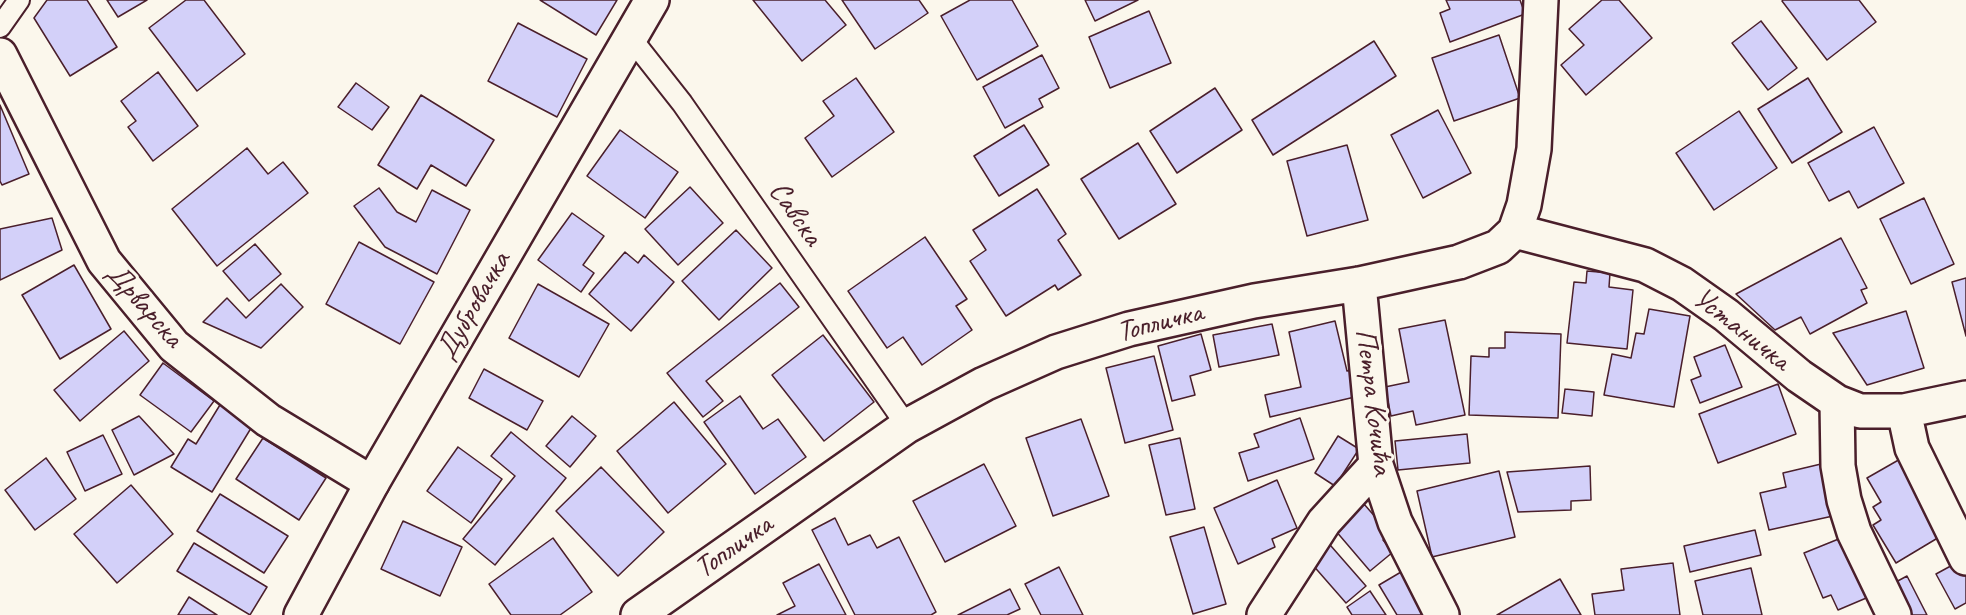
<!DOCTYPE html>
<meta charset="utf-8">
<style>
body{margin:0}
canvas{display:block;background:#fbf7ec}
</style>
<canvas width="1966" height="615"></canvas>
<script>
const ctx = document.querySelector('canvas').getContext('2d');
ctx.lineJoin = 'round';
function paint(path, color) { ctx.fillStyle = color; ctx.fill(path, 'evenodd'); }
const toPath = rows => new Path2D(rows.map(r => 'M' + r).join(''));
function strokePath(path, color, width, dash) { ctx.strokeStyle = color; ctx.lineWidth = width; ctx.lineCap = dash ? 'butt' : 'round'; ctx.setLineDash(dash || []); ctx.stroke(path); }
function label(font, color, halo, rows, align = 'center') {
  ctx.font = font + ' Caveat,sans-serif'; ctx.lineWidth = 6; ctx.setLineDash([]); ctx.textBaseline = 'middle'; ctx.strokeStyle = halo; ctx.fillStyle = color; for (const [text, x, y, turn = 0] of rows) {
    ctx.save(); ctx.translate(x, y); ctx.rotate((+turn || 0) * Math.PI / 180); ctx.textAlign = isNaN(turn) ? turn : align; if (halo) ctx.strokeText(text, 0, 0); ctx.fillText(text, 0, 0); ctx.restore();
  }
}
const building = toPath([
 [47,0,87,0,117,47,70,76,34,18,47,0],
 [107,0,147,0,118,17,107,0],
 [186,0,204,0,245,54,197,91,149,28,186,0],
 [540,0,617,0,596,35,540,0],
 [753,0,825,0,846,25,802,61,753,0],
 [842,0,919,0,928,13,875,49,842,0],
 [970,0,1012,0,1038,46,977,80,941,16,970,0],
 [1085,0,1138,0,1095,21,1085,0],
 [1446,0,1520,0,1525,14,1450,42,1440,13,1450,9,1446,0],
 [1602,0,1619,0,1652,38,1586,95,1561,65,1584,45,1569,29,1602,0],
 [1783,0,1859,0,1876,22,1827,60,1782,1,1783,0],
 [1149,11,1171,63,1110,88,1089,37,1149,11],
 [1761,21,1797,68,1768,90,1732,43,1761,21],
 [518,23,587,59,557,117,488,81,518,23],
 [1499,35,1520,98,1454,121,1432,58,1499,35],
 [1374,41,1396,76,1273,155,1252,120,1374,41],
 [1042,55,1059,88,1039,99,1043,107,1005,128,983,87,1042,55],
 [158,72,198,126,153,161,128,127,136,121,121,101,158,72],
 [856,78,894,132,832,177,805,138,834,116,823,101,856,78],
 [1808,78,1842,132,1792,163,1758,109,1808,78],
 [356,83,389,107,372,130,338,107,356,83],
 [1215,88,1242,130,1177,173,1150,131,1215,88],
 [421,95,494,140,466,186,431,165,417,189,378,165,421,95],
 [0,105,29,174,2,185,0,181,0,105],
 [1438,110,1471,173,1423,198,1391,135,1438,110],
 [1739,111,1777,168,1714,210,1676,153,1739,111],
 [1024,125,1049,165,999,196,974,156,1024,125],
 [1874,127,1904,183,1858,208,1849,191,1829,201,1808,163,1874,127],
 [620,130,678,172,645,218,587,176,620,130],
 [1138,143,1176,204,1119,239,1081,179,1138,143],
 [1347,145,1368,220,1307,236,1287,161,1347,145],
 [247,148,268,174,283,162,308,193,217,266,172,209,247,148],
 [690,187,723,223,678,265,645,229,690,187],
 [379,188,397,212,416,222,432,190,470,210,437,274,385,247,354,206,379,188],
 [1037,189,1066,234,1058,240,1081,275,1058,290,1055,285,1006,316,970,261,986,250,973,230,1037,189],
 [1924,198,1954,264,1911,284,1880,219,1924,198],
 [572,213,604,236,583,265,594,273,581,292,538,260,572,213],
 [52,218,62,250,0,280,0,229,52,218],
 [736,230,772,268,719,320,682,281,736,230],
 [925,237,967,299,956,306,972,330,922,365,903,337,887,348,848,291,925,237],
 [1841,238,1867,288,1861,290,1867,303,1810,334,1801,317,1775,330,1736,294,1841,238],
 [359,242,434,282,400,344,326,304,359,242],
 [255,244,281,274,249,301,223,271,255,244],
 [625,252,638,263,644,255,674,282,631,331,589,294,625,252],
 [74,265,111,329,60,359,22,295,74,265],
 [1587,271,1610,273,1609,287,1633,290,1627,349,1567,343,1574,282,1586,283,1587,271],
 [1966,278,1966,336,1952,282,1966,278],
 [780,283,799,307,706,381,723,401,703,417,667,373,780,283],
 [281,284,303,307,261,348,203,322,227,298,246,318,281,284],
 [538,284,609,324,579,377,509,338,538,284],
 [1649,309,1690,316,1674,407,1604,395,1612,354,1631,358,1636,333,1644,334,1649,309],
 [1906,311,1924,368,1867,385,1833,333,1906,311],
 [1445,320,1465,415,1416,425,1413,411,1391,416,1385,387,1409,382,1399,329,1445,320],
 [1335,321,1347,371,1353,370,1359,396,1270,417,1265,395,1301,387,1289,332,1335,321],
 [1272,324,1279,355,1219,367,1213,335,1272,324],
 [124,331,149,361,80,421,54,390,124,331],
 [1505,332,1561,334,1558,418,1469,415,1471,356,1489,357,1489,348,1505,348,1505,332],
 [1201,334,1211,370,1190,376,1195,395,1172,401,1158,346,1201,334],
 [823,335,874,402,824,441,772,375,823,335],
 [1725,345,1742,387,1700,403,1691,380,1701,376,1694,357,1725,345],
 [1154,356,1173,430,1125,443,1106,368,1154,356],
 [163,363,214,401,191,432,140,395,163,363],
 [484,369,543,401,527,430,469,398,484,369],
 [1778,384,1796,434,1718,463,1699,414,1778,384],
 [1565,389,1594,392,1592,416,1562,413,1565,389],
 [740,396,763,429,778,419,806,457,755,494,704,422,740,396],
 [223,400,256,420,212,492,171,467,188,439,196,444,223,400],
 [674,402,726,464,668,513,617,451,674,402],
 [139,416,174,454,134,475,112,430,139,416],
 [572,416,596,436,570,467,546,446,572,416],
 [1300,418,1314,459,1248,481,1239,453,1259,447,1254,434,1300,418],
 [1081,419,1109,496,1053,516,1026,438,1081,419],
 [511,432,566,478,495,565,463,539,515,476,491,456,511,432],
 [1467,434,1470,463,1398,470,1395,441,1467,434],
 [103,435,122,474,85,491,67,452,103,435],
 [1338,436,1359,449,1335,486,1315,473,1338,436],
 [263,438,326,478,299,520,236,479,263,438],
 [1180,438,1195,509,1166,515,1149,445,1180,438],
 [458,447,502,479,471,523,427,491,458,447],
 [46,458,76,499,35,530,5,490,46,458],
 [1902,458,1946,533,1896,563,1873,525,1881,520,1873,507,1881,502,1867,478,1902,458],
 [984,464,1016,526,945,562,913,501,984,464],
 [1821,464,1833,516,1769,530,1760,493,1786,487,1783,473,1821,464],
 [1590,466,1591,500,1571,501,1571,510,1518,512,1507,472,1590,466],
 [601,467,664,532,618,576,556,511,601,467],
 [1499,471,1515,537,1432,557,1417,491,1499,471],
 [1277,480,1297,528,1272,539,1275,547,1238,564,1214,508,1277,480],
 [131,485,173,534,117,583,74,534,131,485],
 [220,494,288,536,264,573,197,531,220,494],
 [1364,504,1390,534,1383,540,1393,552,1370,571,1335,530,1364,504],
 [835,518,848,545,870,535,877,548,899,537,936,612,931,615,855,615,812,530,835,518],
 [403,521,462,547,440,596,381,569,403,521],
 [1204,527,1226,604,1193,614,1170,537,1204,527],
 [1755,530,1761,555,1690,572,1684,546,1755,530],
 [1846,536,1871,596,1838,610,1831,595,1823,598,1804,553,1846,536],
 [553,538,592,592,560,615,511,615,489,584,553,538],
 [1324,538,1366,586,1346,603,1311,563,1324,538],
 [194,543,267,587,250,615,177,571,194,543],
 [1958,562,1966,576,1966,603,1955,609,1936,574,1958,562],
 [1673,563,1680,615,1595,615,1592,594,1624,590,1621,569,1673,563],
 [819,564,846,615,777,615,795,606,783,583,819,564],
 [1059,567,1083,615,1041,615,1025,584,1059,567],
 [1751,568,1762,615,1703,615,1695,581,1751,568],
 [1401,572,1428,615,1397,615,1379,585,1401,572],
 [1907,576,1927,615,1911,615,1894,583,1907,576],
 [1560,579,1581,615,1497,615,1560,579],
 [1010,589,1020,609,1007,615,958,615,1010,589],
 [1370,591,1386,615,1352,615,1347,607,1370,591],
 [189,597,217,615,178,615,189,597]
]);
paint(building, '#d3d0f9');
strokePath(building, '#4a1f2b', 1.5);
const lane = toPath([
 [0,27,19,0],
 [630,37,682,103,907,426]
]);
const street = toPath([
 [0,55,104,261,174,346,268,420,372,483],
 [1515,231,1645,265,1682,284,1726,315,1799,376,1837,402,1860,411,1904,411,1966,398],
 [1359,284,1376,465,1395,522,1442,615],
 [1837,402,1838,466,1844,500,1854,532,1894,615],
 [1904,411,1912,448,1966,558],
 [638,615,907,426,984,384,1056,352,1129,329,1254,301,1359,284,1459,262,1498,247,1515,231,1524,205,1534,149,1541,0],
 [1264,615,1324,522,1376,465]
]);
const secondary = toPath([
 [301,615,372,483,652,0]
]);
strokePath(lane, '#4a1f2b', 24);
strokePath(street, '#4a1f2b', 38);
strokePath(secondary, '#4a1f2b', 38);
strokePath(lane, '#fbf7ec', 20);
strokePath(street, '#fbf7ec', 33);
strokePath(secondary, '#fbf7ec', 33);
label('30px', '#4a1f2b', '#fbf7ec', [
 ["Савска",795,214,55],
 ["Дрварска",144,306,49],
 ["Дубровачка",474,306,-60],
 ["Топличка",1160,323,-14],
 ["Устаничка",1741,330,38],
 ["Петра Кочића",1373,402,83],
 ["Топличка",734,547,-35]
]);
</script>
